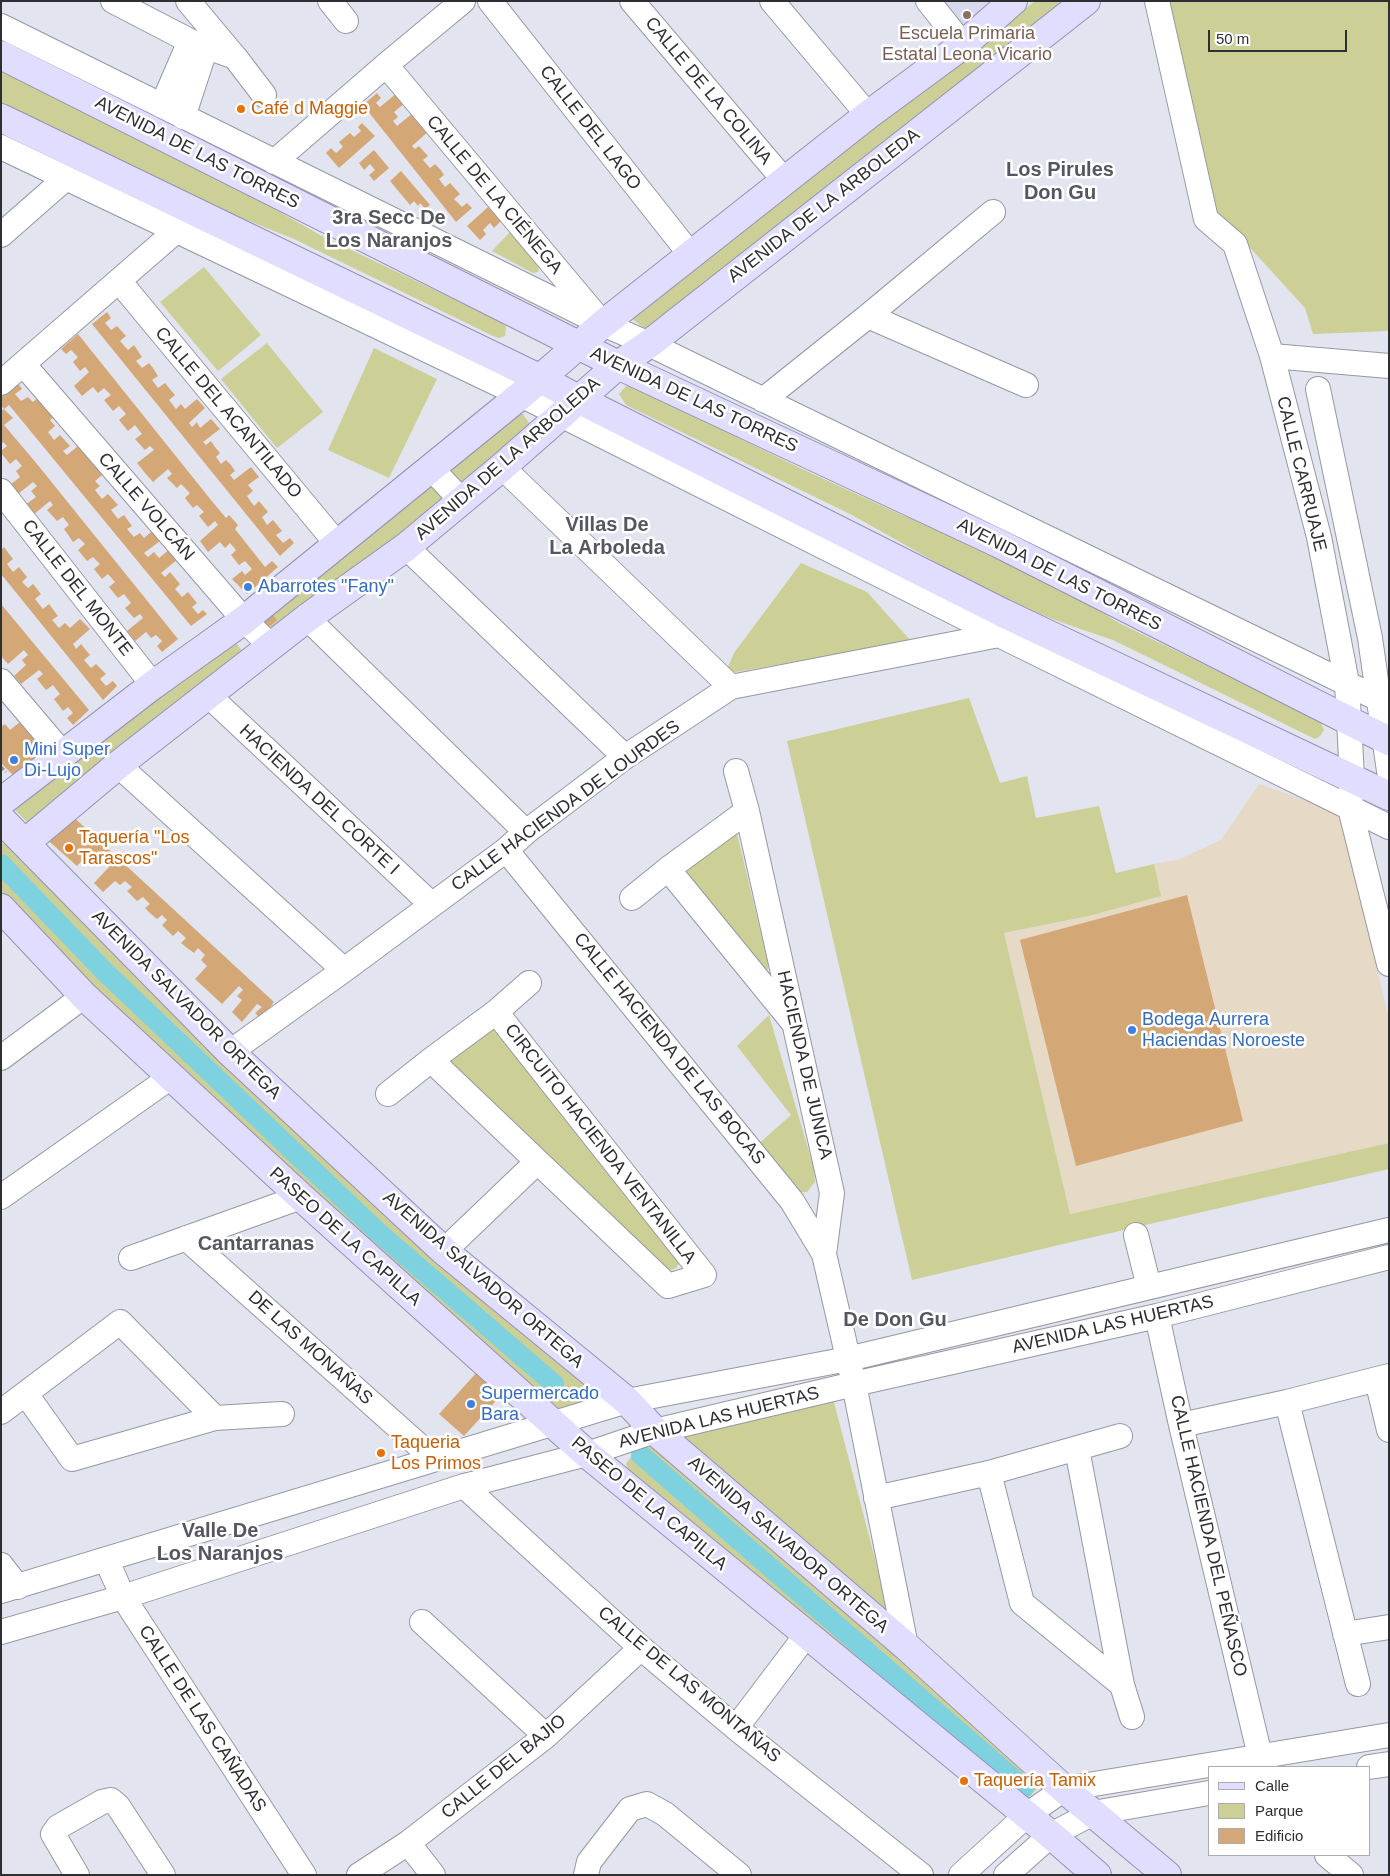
<!DOCTYPE html>
<meta charset="utf-8">
<style>
body{margin:0}
#map{position:relative;width:1390px;height:1876px;overflow:hidden;background:#e2e4ef;font-family:Arial,sans-serif}
canvas{display:block}
.frame{position:absolute;inset:0;border:2px solid #2e2f33;pointer-events:none}
.legend{position:absolute;left:1208px;top:1766px;width:162px;height:90px;box-sizing:border-box;background:#fff;border:1px solid #abacad;margin:0;padding:6px 9px;list-style:none;font-size:15px;color:#2e2f33}
.legend li{display:flex;align-items:center;gap:10px;height:25px}
.legend b{width:25px;border:1px solid #abacad}
.scale{position:absolute;left:1208px;top:30px;width:139px;height:22px;box-sizing:border-box;border:2px solid #2e2f33;border-top:0;padding-left:6px;font-size:15px;line-height:18px;white-space:nowrap;color:#2e2f33;-webkit-text-stroke:4px #fff;paint-order:stroke}
</style>
<div id="map">
<canvas width="1390" height="1876"></canvas>
<div class="frame"></div>
<ul class="legend">
<li><b style="height:6px;background:#e0ddff"></b>Calle</li>
<li><b style="height:14px;background:#cccf96"></b>Parque</li>
<li><b style="height:14px;background:#d4a876"></b>Edificio</li>
</ul>
<div class="scale">50 m</div>
</div>
<script>
const ctx = document.querySelector('canvas').getContext('2d');
ctx.lineJoin = 'round';
function paint(path, color) { ctx.fillStyle = color; ctx.fill(path, 'evenodd'); }
const toPath = rows => new Path2D(rows.map(r => 'M' + r).join(''));
function strokePath(path, color, width, dash) { ctx.strokeStyle = color; ctx.lineWidth = width; ctx.lineCap = dash ? 'butt' : 'round'; ctx.setLineDash(dash || []); ctx.stroke(path); }
function label(font, color, halo, rows, align = 'center') {
  ctx.font = font + ' Arial,sans-serif'; ctx.lineWidth = 5; ctx.setLineDash([]); ctx.textBaseline = 'middle'; ctx.strokeStyle = halo; ctx.fillStyle = color; for (const [text, x, y, turn = 0] of rows) {
    ctx.save(); ctx.translate(x, y); ctx.rotate((+turn || 0) * Math.PI / 180); ctx.textAlign = isNaN(turn) ? turn : align; if (halo) ctx.strokeText(text, 0, 0); ctx.fillText(text, 0, 0); ctx.restore();
  }
}
paint(toPath([
 [1259,784,1339,812,1389,1019,1389,1143,1070,1214,1004,933,1089,916,1160,896,1154,864,1180,859,1221,840]
]), '#e6d9c5');
paint(toPath([
 [943,1,997,1,965,28]
]), '#d6d9eb');
paint(toPath([
 [1035,1,1063,1,648,331,631,318],
 [1163,1,1389,1,1389,331,1313,334,1305,308,1244,241,1213,219],
 [1,67,194,163,320,235,499,321,506,326,505,336,499,338,493,336,294,239,219,209,1,107],
 [510,232,539,266,538,272,533,273,492,251],
 [204,267,261,335,218,371,160,302],
 [267,343,323,412,277,448,221,379],
 [374,348,437,379,389,478,328,450],
 [627,385,633,386,802,469,902,515,1003,556,1077,597,1119,623,1314,718,1321,723,1324,730,1320,736,1315,739,1113,640,1066,624,1003,600,852,515,626,405,619,394],
 [519,409,532,427,461,488,443,470],
 [430,480,446,499,269,635,253,620],
 [801,563,867,592,911,641,725,674,734,653],
 [232,638,243,652,28,823,15,810],
 [969,698,1000,783,1027,776,1036,818,1099,806,1116,873,1154,864,1161,896,1089,916,1004,933,1070,1214,1389,1143,1389,1169,1076,1241,912,1280,787,741],
 [734,821,768,963,768,969,759,975,676,870],
 [15,841,588,1383,589,1400,577,1411,557,1408,187,1082,1,899,1,844],
 [769,1015,814,1169,815,1182,807,1192,792,1192,755,1147,791,1115,737,1046],
 [491,1022,675,1255,679,1263,676,1268,671,1270,659,1267,443,1060],
 [832,1395,894,1631,672,1434],
 [638,1446,653,1446,1037,1778,1037,1789,1025,1801,631,1480,626,1464]
]), '#cccf96');
strokePath(toPath([
 [1,864,105,972,378,1232,554,1384],
 [641,1455,1024,1788]
]), '#7ed2e0', 20);
paint(toPath([
 [377,93,381,98,376,103,380,107,397,93,405,103,394,112,398,117,393,121,397,126,413,113,429,131,412,146,415,149,419,146,428,156,423,160,430,168,435,164,440,169,444,175,439,179,445,187,450,183,460,194,454,199,462,207,467,203,472,208,456,222,363,105],
 [362,123,375,136,339,168,326,153,331,148,336,153,343,147,339,142,350,133,354,137,361,131,358,127],
 [374,150,389,168,374,181,369,175,375,170,370,164,364,170,359,163],
 [401,171,430,205,425,209,420,203,418,206,414,201,410,205,390,181],
 [488,207,501,221,494,228,490,223,483,230,486,234,480,240,467,226],
 [107,312,111,318,105,323,108,326,111,330,117,326,126,336,120,341,128,350,134,345,142,357,136,361,142,368,149,363,153,368,158,376,152,380,158,388,165,383,169,388,175,395,169,400,176,409,181,404,185,409,197,399,205,408,189,423,192,427,197,422,200,428,211,419,220,429,203,442,206,445,211,441,215,447,220,453,216,457,221,464,226,460,231,465,235,471,230,475,234,480,251,467,259,477,248,485,253,491,247,496,254,506,259,501,268,512,262,517,267,525,273,520,282,531,276,535,283,543,290,538,294,543,280,556,92,324],
 [78,334,211,500,226,518,229,515,238,525,235,529,265,567,272,561,278,567,247,594,232,579,242,571,245,575,252,569,245,561,239,565,231,555,236,550,230,543,225,548,220,542,208,552,200,541,218,525,215,521,208,527,199,516,204,512,197,505,193,508,185,498,190,493,181,484,177,488,167,478,172,474,168,469,153,482,145,473,137,463,154,450,150,446,145,450,135,439,142,434,135,425,128,431,119,420,126,414,119,406,113,411,104,400,111,395,104,388,98,393,93,387,82,396,74,386,89,372,85,367,80,371,73,362,78,357,71,350,66,354,61,349],
 [18,383,22,389,15,394,21,401,28,397,33,402,43,394,60,412,50,420,55,426,48,432,54,440,60,435,70,446,63,451,67,455,84,441,108,470,95,481,100,486,95,490,102,499,108,494,118,505,111,510,118,519,124,515,132,526,127,529,134,537,140,533,144,538,156,528,164,538,144,553,148,557,154,552,159,558,170,549,178,559,161,573,165,577,170,572,180,584,175,589,182,597,188,592,197,603,192,607,198,614,203,610,207,614,191,626,9,405,4,409,13,418,4,425,37,464,178,639,162,652,157,646,162,641,156,635,151,638,146,632,135,641,127,631,143,618,140,614,134,618,125,608,131,603,124,594,118,598,113,592,109,587,115,582,108,574,102,579,94,569,100,564,93,557,87,561,78,550,85,544,79,538,73,542,64,529,69,525,63,517,57,521,47,510,53,505,50,501,33,515,25,505,36,497,31,491,37,486,33,482,18,494,10,485,20,477,16,471,22,466,16,459,10,464,1,453,1,451,7,446,3,442,1,444,1,411,4,409,1,405,1,397],
 [4,547,13,559,7,564,13,572,19,567,27,577,22,582,28,588,33,584,41,594,35,599,43,609,49,604,58,616,52,620,59,628,65,623,70,628,80,619,90,629,73,644,76,649,81,644,90,655,84,660,91,668,96,664,106,674,100,679,106,686,113,681,117,686,103,700,1,574,1,550],
 [1,604,89,710,73,725,67,718,73,713,68,707,63,711,54,699,60,694,56,689,53,685,46,690,37,679,43,674,39,670,21,684,14,676,26,665,22,660,28,655,24,650,8,664,1,656],
 [270,612,277,620,269,627,262,619],
 [20,722,46,751,15,777,1,763,1,727,5,724,10,730],
 [68,812,274,1002,261,1019,255,1013,262,1007,257,1004,242,1022,232,1012,242,1000,237,996,243,990,239,986,222,1004,195,979,207,966,201,960,205,955,198,948,194,953,187,948,181,943,186,938,178,931,173,936,162,925,167,920,162,915,157,919,151,914,145,908,150,904,143,897,137,901,127,891,132,887,125,881,120,885,115,881,103,892,94,883,109,867,104,863,101,867,92,858,96,854,92,850,77,866,43,836],
 [1187,895,1243,1121,1076,1166,1020,940],
 [478,1371,502,1394,464,1436,439,1414]
]), '#d4a876');
const minor = toPath([
 [113,1,190,41,235,57,264,95],
 [188,1,234,56],
 [330,1,346,21],
 [490,1,690,254],
 [632,1,784,180],
 [772,1,868,115],
 [928,1,963,45],
 [1157,1,1206,219,1235,244,1272,356,1319,537,1347,683,1352,778,1350,808,1389,964],
 [1,26,603,324,649,344,1389,704],
 [386,65,597,317],
 [162,106,190,41],
 [183,117,206,47],
 [1,147,521,395,999,635,1389,827],
 [274,162,386,65,463,1],
 [1,235,66,178],
 [119,281,338,545],
 [868,316,1026,385],
 [1272,356,1389,366],
 [24,365,244,620,271,646],
 [1,383,176,231],
 [1318,389,1370,638,1389,771],
 [763,400,868,316,993,212],
 [502,467,731,687],
 [432,469,461,500],
 [1,491,153,685],
 [406,547,625,757],
 [307,618,526,832],
 [1,681,63,754],
 [208,695,431,904],
 [118,765,344,970],
 [736,771,747,811,832,1193,824,1254,854,1384,906,1646],
 [506,850,792,1201,824,1254],
 [668,869,792,1021],
 [632,898,668,869,747,811],
 [230,1052,344,970,506,850,526,832,625,757,731,687,999,635],
 [1,1058,84,996],
 [431,1060,668,1286,704,1275,496,1012],
 [388,1094,431,1060,496,1012,529,983],
 [1,1197,171,1077],
 [1136,1235,1149,1287],
 [186,1238,434,1459],
 [444,1251,537,1162],
 [131,1258,301,1197],
 [1157,1316,1181,1425,1260,1756],
 [1377,1380,1389,1430],
 [26,1394,72,1459,215,1418,282,1414],
 [1287,1402,1358,1684],
 [1,1412,120,1322,215,1418],
 [1181,1425,1287,1402,1389,1376],
 [1077,1449,1122,1685,1132,1717],
 [989,1473,1022,1603,1122,1685],
 [464,1486,641,1648,736,1728,921,1875],
 [876,1498,989,1473,1120,1436],
 [106,1559,123,1597,304,1875],
 [1,1565,18,1587],
 [1,1591,627,1401,848,1359,1389,1230],
 [422,1622,546,1736],
 [1,1632,123,1597,464,1486,587,1454,655,1431,854,1384,1157,1316,1389,1257],
 [1345,1634,1389,1627],
 [736,1728,807,1634],
 [1369,1767,1389,1764],
 [408,1843,433,1875],
 [1327,1855,1351,1875],
 [77,1875,53,1834,58,1827,102,1802,111,1800,118,1806,163,1875],
 [359,1875,408,1843,546,1736,641,1648],
 [586,1875,589,1862,630,1809,647,1804,665,1814,739,1875],
 [961,1875,1027,1815,1064,1789,1389,1735],
 [1006,1875,1051,1835,1093,1813,1209,1793]
]);
const major = toPath([
 [1,55,618,365,998,543,1389,741],
 [1,118,541,379,578,399,1003,613,1389,796],
 [1,802,153,685,244,620,521,395,603,324,868,115,963,45,1013,1],
 [1,819,230,1052,444,1251,627,1401,655,1431,906,1646,1064,1789,1167,1875],
 [25,843,118,765,307,618,406,547,502,467,618,365,649,344,1086,1],
 [1,908,84,996,301,1197,587,1454,1051,1835,1097,1875]
]);
strokePath(minor, '#9698a2', 26);
strokePath(major, '#9492b8', 30);
strokePath(toPath([
 [1,767,6,772]
]), '#94969e', 3, [4, 2.5]);
strokePath(minor, '#fff', 24);
strokePath(major, '#e0ddff', 28);
for (const [x, y, r, color] of [
 [967,15,5,"#8d6e63"],
 [241,109,5,"#e8710a"],
 [248,587,5,"#3f7fe0"],
 [14,760,5,"#3f7fe0"],
 [69,848,5,"#e8710a"],
 [1132,1030,5,"#3f7fe0"],
 [471,1404,5,"#3f7fe0"],
 [381,1453,5,"#e8710a"],
 [964,1781,5,"#e8710a"]
]) { const dot = new Path2D(); dot.arc(x, y, r, 0, 2 * Math.PI); ctx.fillStyle = color; ctx.fill(dot); strokePath(dot, '#fff', 2); }
label('18px', '#785e54', '#fff', [
 ["Escuela Primaria",967,34],
 ["Estatal Leona Vicario",967,55]
]);
label('18px', '#2e2f33', '#fff', [
 ["CALLE DE LA COLINA",708,91,50],
 ["CALLE DEL LAGO",590,128,52],
 ["AVENIDA DE LAS TORRES",197,153,27],
 ["CALLE DE LA CIÉNEGA",494,195,50],
 ["AVENIDA DE LA ARBOLEDA",824,206,-38],
 ["AVENIDA DE LAS TORRES",694,400,25],
 ["CALLE DEL ACANTILADO",228,413,50],
 ["AVENIDA DE LA ARBOLEDA",508,459,-41],
 ["CALLE CARRUAJE",1301,474,76],
 ["CALLE VOLCÁN",146,507,49],
 ["AVENIDA DE LAS TORRES",1059,575,27],
 ["CALLE DEL MONTE",77,588,52],
 ["HACIENDA DEL CORTE I",319,800,43],
 ["CALLE HACIENDA DE LOURDES",566,806,-36],
 ["AVENIDA SALVADOR ORTEGA",186,1005,45],
 ["CALLE HACIENDA DE LAS BOCAS",669,1049,51],
 ["HACIENDA DE JUNICA",804,1065,77],
 ["CIRCUITO HACIENDA VENTANILLA",600,1144,52],
 ["PASEO DE LA CAPILLA",345,1237,42],
 ["AVENIDA SALVADOR ORTEGA",483,1280,41],
 ["AVENIDA LAS HUERTAS",1113,1325,-13],
 ["DE LAS MONAÑAS",310,1348,42],
 ["AVENIDA LAS HUERTAS",719,1418,-14],
 ["PASEO DE LA CAPILLA",649,1504,40],
 ["CALLE HACIENDA DEL PEÑASCO",1208,1536,77],
 ["AVENIDA SALVADOR ORTEGA",788,1545,41],
 ["CALLE DE LAS MONTAÑAS",689,1685,40],
 ["CALLE DE LAS CAÑADAS",202,1719,57],
 ["CALLE DEL BAJIO",504,1767,-39]
]);
label('18px', '#c56008', '#fff', [
 ["Café d Maggie",251,109],
 ["Taquería \"Los",79,838],
 ["Tarascos\"",79,859],
 ["Taqueria",391,1443],
 ["Los Primos",391,1464],
 ["Taquería Tamix",974,1781]
], 'left');
label('18px', '#366cbe', '#fff', [
 ["Abarrotes \"Fany\"",258,587],
 ["Mini Super",24,750],
 ["Di-Lujo",24,771],
 ["Bodega Aurrera",1142,1020],
 ["Haciendas Noroeste",1142,1041],
 ["Supermercado",481,1394],
 ["Bara",481,1415]
], 'left');
label('bold 20px', '#555660', '#fff', [
 ["Los Pirules",1060,170],
 ["Don Gu",1060,193],
 ["3ra Secc De",389,218],
 ["Los Naranjos",389,241],
 ["Villas De",607,525],
 ["La Arboleda",607,548],
 ["Cantarranas",256,1244],
 ["De Don Gu",895,1320],
 ["Valle De",220,1531],
 ["Los Naranjos",220,1554]
]);
</script>
